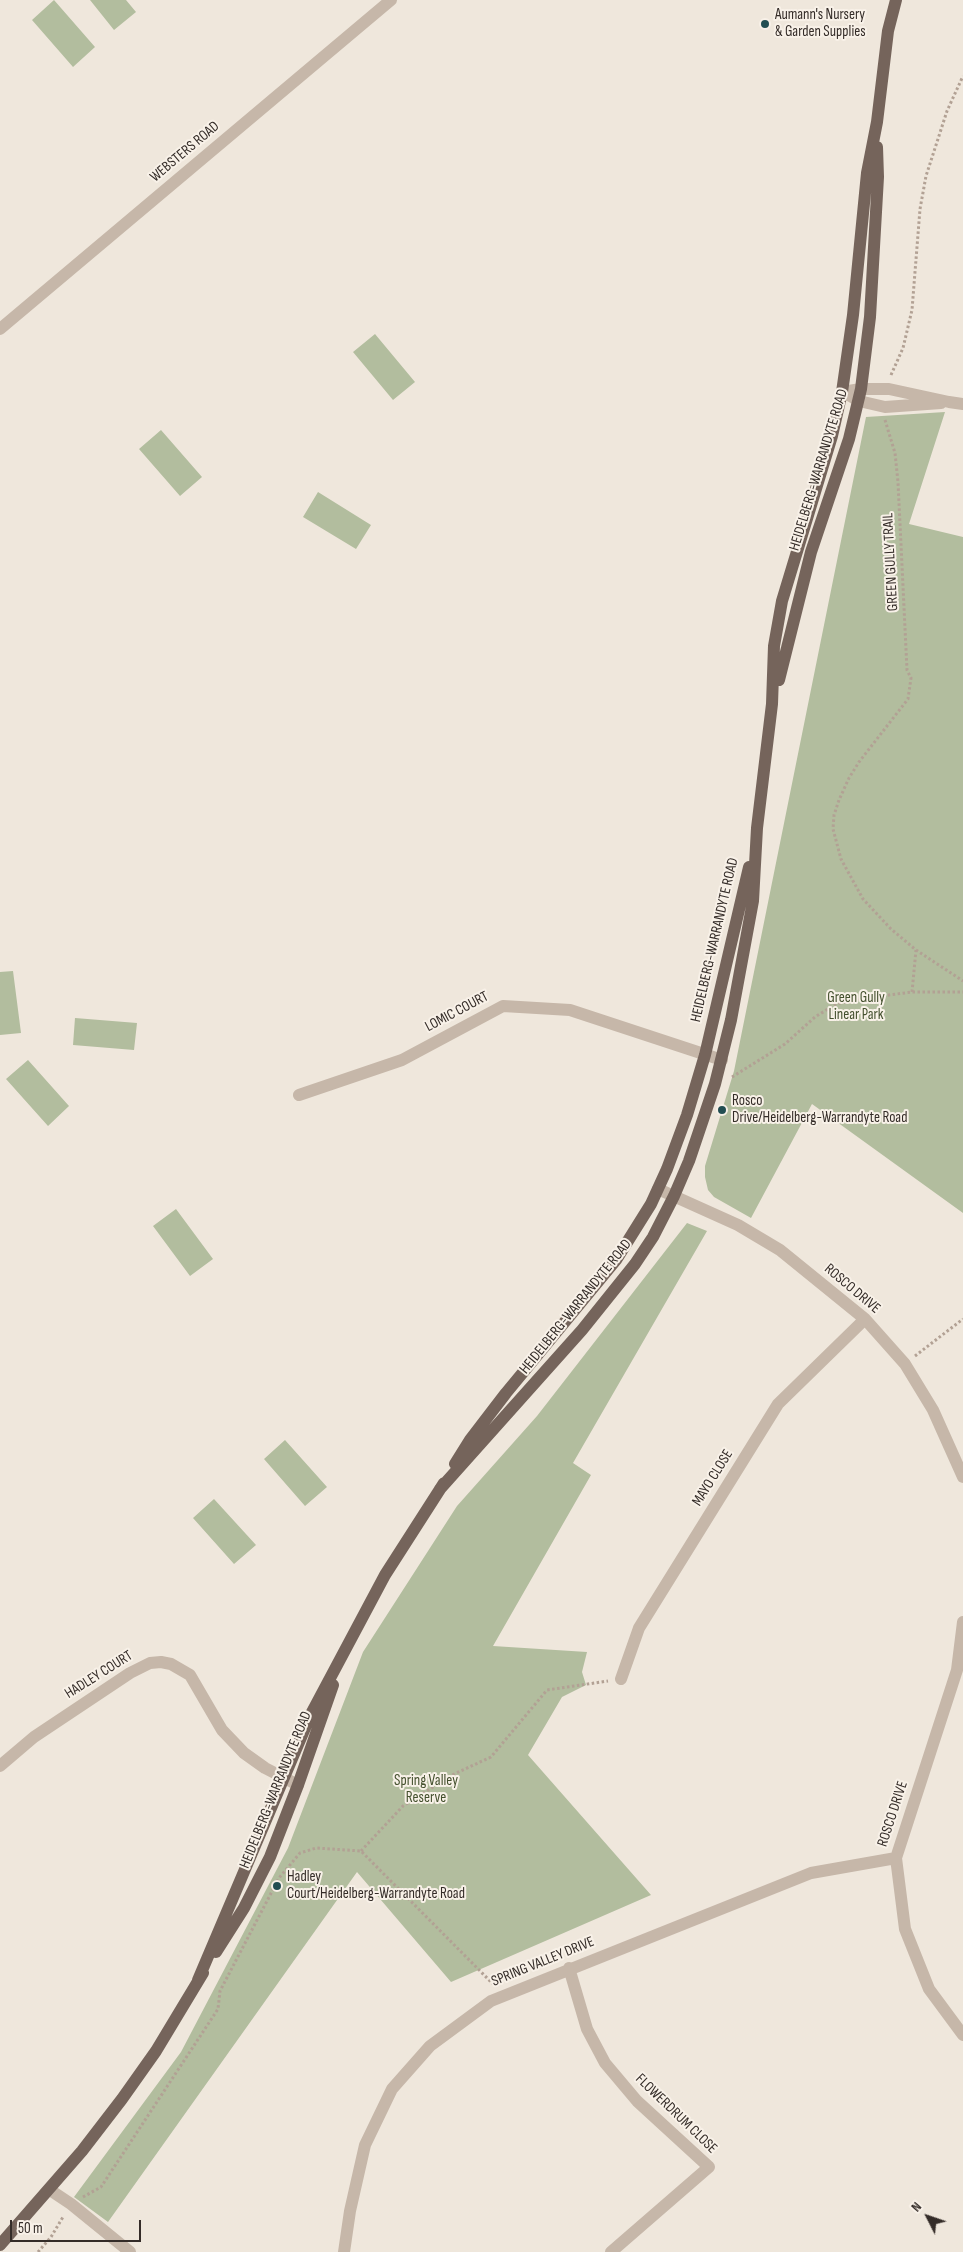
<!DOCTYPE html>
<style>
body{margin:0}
#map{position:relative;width:963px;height:2252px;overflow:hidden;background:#efe7dc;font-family:"Sofia Sans Condensed",sans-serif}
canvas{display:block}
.north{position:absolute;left:903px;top:2192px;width:50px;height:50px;-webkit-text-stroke:4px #f8f1e8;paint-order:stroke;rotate:311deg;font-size:14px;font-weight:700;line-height:20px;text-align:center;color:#342c28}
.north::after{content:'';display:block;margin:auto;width:18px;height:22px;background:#342c28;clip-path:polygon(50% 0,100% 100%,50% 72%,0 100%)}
.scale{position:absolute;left:10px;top:2220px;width:131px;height:22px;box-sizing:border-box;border:2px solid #342c28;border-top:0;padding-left:6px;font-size:15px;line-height:18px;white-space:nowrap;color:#342c28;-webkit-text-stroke:4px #f8f1e8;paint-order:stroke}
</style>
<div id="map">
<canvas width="963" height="2252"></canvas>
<div class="north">N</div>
<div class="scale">50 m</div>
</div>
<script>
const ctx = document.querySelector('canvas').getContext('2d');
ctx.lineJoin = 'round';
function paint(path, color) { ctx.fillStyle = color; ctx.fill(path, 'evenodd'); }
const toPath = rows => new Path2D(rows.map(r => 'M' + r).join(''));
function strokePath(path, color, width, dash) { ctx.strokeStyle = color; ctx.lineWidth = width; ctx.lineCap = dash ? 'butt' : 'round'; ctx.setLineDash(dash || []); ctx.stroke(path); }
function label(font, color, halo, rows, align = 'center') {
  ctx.font = font + ' "Sofia Sans Condensed",sans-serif'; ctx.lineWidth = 4; ctx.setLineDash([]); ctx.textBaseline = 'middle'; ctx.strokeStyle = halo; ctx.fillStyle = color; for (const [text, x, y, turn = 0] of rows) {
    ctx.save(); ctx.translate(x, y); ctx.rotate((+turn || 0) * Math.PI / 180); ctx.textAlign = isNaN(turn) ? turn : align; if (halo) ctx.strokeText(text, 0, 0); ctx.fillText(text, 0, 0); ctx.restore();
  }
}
paint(toPath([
 [54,0,95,47,73,67,32,20],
 [90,0,126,0,136,12,114,30],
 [375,334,415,382,393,400,353,352],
 [945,412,909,524,963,537,963,1213,812,1104,751,1218,714,1197,708,1190,705,1177,705,1166,734,1071,866,417],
 [161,430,202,477,180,496,139,449],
 [318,492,371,525,356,549,303,517],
 [13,971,21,1033,0,1035,0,972],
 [75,1018,137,1023,134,1050,73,1045],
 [28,1060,69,1106,48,1126,6,1079],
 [176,1209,213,1259,190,1276,153,1226],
 [687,1223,707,1231,573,1463,591,1475,493,1646,587,1652,582,1672,586,1685,562,1697,528,1755,651,1895,451,1982,357,1872,108,2222,74,2197,181,2052,288,1848,363,1652,457,1506,537,1416],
 [285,1440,327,1487,305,1506,264,1459],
 [214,1499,256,1545,234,1564,193,1518]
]), '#b2bd9e');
strokePath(toPath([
 [891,375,903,348,912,310,920,209,926,176,947,111,963,76],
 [885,420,895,453,898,482,907,670,911,678,908,699,859,762,849,778,839,800,834,815,833,829,841,859,863,899,891,929,916,950,963,981],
 [912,992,916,950],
 [732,1077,785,1044,815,1017,836,1004,858,999,912,992,963,992],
 [915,1356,963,1319],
 [361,1851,403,1806,452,1775,491,1757,547,1690,608,1681],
 [83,2197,101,2187,218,2009,220,1991,279,1878,300,1853,316,1848,361,1851,495,1986],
 [38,2252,51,2237,63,2217]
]), '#b2a194', 3, [2.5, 2.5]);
strokePath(toPath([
 [0,329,391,0],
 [842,392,861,389,889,389,949,402,963,404],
 [849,395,859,401,885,407,941,403],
 [299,1095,402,1060,503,1006,570,1010,722,1060],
 [658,1189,738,1225,780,1250,865,1319,905,1364,933,1410,963,1477],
 [963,1622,957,1670,896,1858,905,1929,929,1989,963,2035],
 [621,1679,639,1628,778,1404,865,1319],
 [0,1766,34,1737,130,1673,150,1663,161,1662,171,1664,190,1675,222,1730,244,1753,265,1768,298,1785],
 [569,1968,587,2029,605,2063,637,2101,709,2167,611,2252],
 [50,2190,71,2204,130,2252],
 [344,2252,350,2211,365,2145,392,2089,430,2046,491,2001,811,1873,896,1858]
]), '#c6b7a9', 12);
strokePath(toPath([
 [779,680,811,552,849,439,861,389,870,317,878,177,877,147],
 [455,1464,470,1440,506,1393,616,1260,651,1204,667,1169,687,1115,705,1055,749,867],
 [440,1489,582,1330,635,1264,653,1237,674,1196,689,1161,715,1084,731,1020,753,901,757,828,772,704,774,646,782,601,832,436,842,392,853,315,867,173,877,122,888,31,896,0],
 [216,1952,244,1908,270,1857,298,1785,333,1685],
 [198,1980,311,1714,385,1575,444,1483],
 [0,2245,82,2151,122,2099,156,2051,203,1973]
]), '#75645b', 12);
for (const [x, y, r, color] of [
 [765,24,5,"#224e52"],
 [722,1110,5,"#224e52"],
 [277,1886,5,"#224e52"]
]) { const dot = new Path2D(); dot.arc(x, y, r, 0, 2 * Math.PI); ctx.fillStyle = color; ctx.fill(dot); strokePath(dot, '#f8f1e8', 2); }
label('15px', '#342c28', '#f8f1e8', [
 ["Aumann's Nursery",775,15],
 ["& Garden Supplies",775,32],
 ["Rosco",732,1101],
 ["Drive/Heidelberg-Warrandyte Road",732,1118],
 ["Hadley",287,1877],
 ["Court/Heidelberg-Warrandyte Road",287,1894]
], 'left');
label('15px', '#342c28', '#f8f1e8', [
 ["WEBSTERS ROAD",185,152,-40],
 ["HEIDELBERG-WARRANDYTE ROAD",819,470,-73],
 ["GREEN GULLY TRAIL",891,562,-93],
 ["HEIDELBERG-WARRANDYTE ROAD",715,940,-77],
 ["LOMIC COURT",457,1012,-28],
 ["ROSCO DRIVE",852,1289,40],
 ["HEIDELBERG-WARRANDYTE ROAD",576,1307,-51],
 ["MAYO CLOSE",713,1478,-58],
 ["HADLEY COURT",99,1675,-32],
 ["HEIDELBERG-WARRANDYTE ROAD",276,1790,-68],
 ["ROSCO DRIVE",893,1814,-72],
 ["SPRING VALLEY DRIVE",543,1962,-22],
 ["FLOWERDRUM CLOSE",676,2114,44]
]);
label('15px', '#44502e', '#f8f1e8', [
 ["Green Gully",856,998],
 ["Linear Park",856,1015],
 ["Spring Valley",426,1781],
 ["Reserve",426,1798]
]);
</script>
